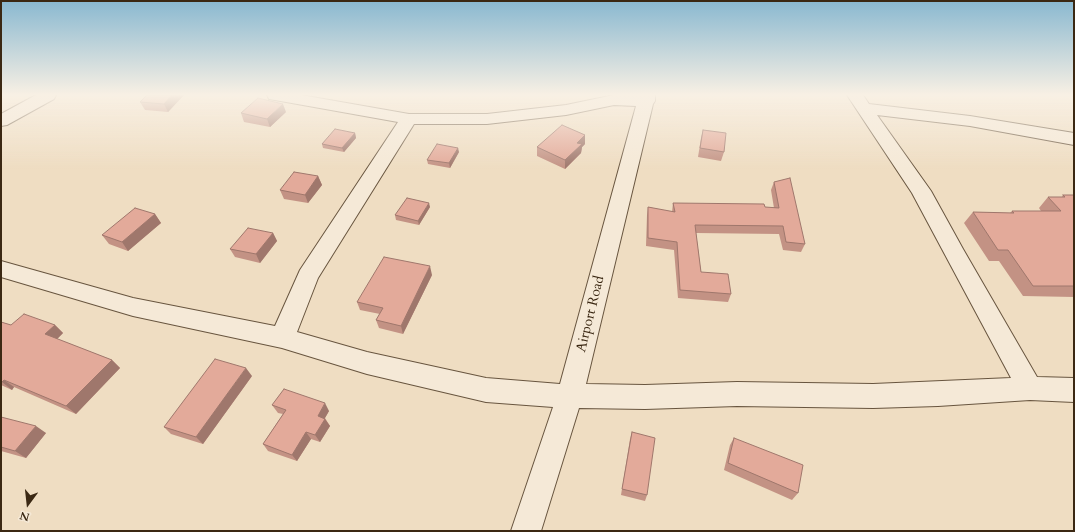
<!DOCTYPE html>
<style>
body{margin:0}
#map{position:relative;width:1075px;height:532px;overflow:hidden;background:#efddc2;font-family:Cardo,serif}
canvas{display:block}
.frame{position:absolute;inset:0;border:2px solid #3b2813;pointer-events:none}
.north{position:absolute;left:8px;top:484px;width:40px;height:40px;-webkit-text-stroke:3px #f5e9d7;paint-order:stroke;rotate:195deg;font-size:11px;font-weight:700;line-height:16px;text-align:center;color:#3b2813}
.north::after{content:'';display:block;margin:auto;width:14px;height:18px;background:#3b2813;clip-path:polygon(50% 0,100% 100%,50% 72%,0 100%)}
</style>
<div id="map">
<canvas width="1075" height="532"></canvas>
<div class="frame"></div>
<div class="north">N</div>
</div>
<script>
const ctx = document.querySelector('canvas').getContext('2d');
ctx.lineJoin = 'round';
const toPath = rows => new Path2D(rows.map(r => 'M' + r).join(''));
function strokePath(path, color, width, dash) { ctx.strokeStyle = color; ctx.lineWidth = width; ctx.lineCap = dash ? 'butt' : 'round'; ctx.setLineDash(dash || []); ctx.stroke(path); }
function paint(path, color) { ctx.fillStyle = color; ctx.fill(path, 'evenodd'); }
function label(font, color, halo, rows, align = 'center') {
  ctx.font = font + ' Cardo,serif'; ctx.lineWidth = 4; ctx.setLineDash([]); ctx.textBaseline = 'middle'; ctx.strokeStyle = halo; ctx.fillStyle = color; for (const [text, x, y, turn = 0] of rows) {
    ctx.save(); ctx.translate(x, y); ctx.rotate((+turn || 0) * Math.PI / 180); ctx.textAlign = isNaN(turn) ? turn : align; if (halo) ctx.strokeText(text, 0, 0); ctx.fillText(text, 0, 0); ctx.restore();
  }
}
const street = toPath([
 [36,95,56,95,54,99,7,125,1,126,1,114,36,95],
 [267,95,301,95,409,114,487,114,566,105,614,95,655,95,655,101,653,104,586,384,645,385,737,382,873,384,1011,378,912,193,847,95,863,95,869,104,970,116,1074,133,1074,145,970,126,877,115,931,191,963,249,1037,377,1074,378,1074,402,1030,400,938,406,873,408,737,406,645,409,579,408,541,531,511,531,553,407,486,402,367,374,282,348,133,316,1,277,1,261,133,298,275,326,300,270,398,122,275,100,269,99,267,95],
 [614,105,636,106,560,384,486,378,367,352,297,332,318,278,414,124,487,124,566,115,614,105]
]);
strokePath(street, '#68553f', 2);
paint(street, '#f5e9d7');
paint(toPath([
 [147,95,184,95,168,112,145,110,140,102],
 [286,112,270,127,244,122,241,113],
 [703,130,724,152,721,161,698,157,701,138],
 [355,133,356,138,344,152,323,148,322,144],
 [585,135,585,144,582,147,581,153,565,169,537,156,537,147],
 [459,152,450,168,428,164,427,160],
 [318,176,322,185,308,203,284,199,280,190],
 [774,182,805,244,801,252,783,250,779,234,696,233,701,272,731,294,728,302,678,298,674,250,646,246,647,215,648,207,672,212,673,203,774,208,771,190],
 [1063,195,1074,195,1074,297,1023,296,999,261,989,261,964,223,973,212,1010,213,1012,211,1041,211,1039,208,1048,197,1062,197],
 [430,207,419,225,396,220,395,215],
 [155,214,161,223,128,251,109,244,102,235],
 [273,233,277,241,260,263,235,257,230,249],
 [432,275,403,334,379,328,376,320,380,314,360,310,357,302],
 [1,322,11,325,55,325,63,333,57,339,112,360,120,368,76,414,14,387,12,390,1,385],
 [252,376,203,444,171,434,164,427],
 [272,405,329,411,325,418,330,426,320,442,311,439,297,461,268,451,263,444,283,414,278,413],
 [1,417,46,433,26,458,1,451],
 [632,432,647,495,645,501,621,495,630,439],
 [734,438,798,493,792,500,724,470,730,445]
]), '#c39284');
paint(toPath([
 [172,95,184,95,168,112,164,104],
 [283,104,286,112,270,127,267,119],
 [355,133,356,138,344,152,342,148],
 [585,135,585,144,582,147,581,153,565,169,565,160,577,143],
 [458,148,459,152,450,168,449,163],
 [318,176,322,185,308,203,305,195],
 [429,203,430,207,419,225,418,221],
 [155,214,161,223,128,251,122,242],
 [273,233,277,241,260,263,256,254],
 [430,266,432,275,403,334,401,326],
 [55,325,63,333,54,342,45,334],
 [112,360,120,368,76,414,66,406],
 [246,368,252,376,203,444,196,437],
 [4,380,14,387,12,390,2,382],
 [325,403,329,411,322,423,318,416],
 [325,419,330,426,320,442,315,435],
 [36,426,46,433,26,458,15,451],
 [306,432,311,439,297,461,292,455]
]), '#9f776c');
const building = toPath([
 [147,95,172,95,164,104,140,102,147,95],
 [258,98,283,104,267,119,241,113,258,98],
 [562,125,585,135,577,143,582,144,565,160,537,147,562,125],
 [335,129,355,133,342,148,322,144,335,129],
 [703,130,726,133,724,152,700,148,703,130],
 [437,144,458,148,449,163,427,160,437,144],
 [294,172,318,176,305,195,280,190,294,172],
 [790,178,805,244,786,242,783,226,695,225,701,272,728,274,731,294,680,290,677,242,648,238,648,207,675,212,673,203,764,204,765,207,779,208,774,182,790,178],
 [1063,195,1074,195,1074,286,1033,286,1008,250,998,250,973,212,1014,213,1012,211,1061,211,1048,197,1065,197,1063,195],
 [407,198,429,203,418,221,395,215,407,198],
 [135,208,155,214,122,242,102,235,135,208],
 [248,228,273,233,256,254,230,249,248,228],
 [384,257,430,266,401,326,376,320,383,308,357,302,384,257],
 [24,314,55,325,45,334,112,360,66,406,4,380,2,382,1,382,1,322,11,325,24,314],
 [215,359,246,368,196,437,164,427,215,359],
 [284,389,325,403,318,416,325,419,315,435,306,432,292,455,263,444,286,410,272,405,284,389],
 [1,417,36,426,15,451,1,447,1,417],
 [632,432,655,438,647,495,622,489,632,432],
 [734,438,803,465,798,493,728,463,734,438]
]);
paint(building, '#e3aa9a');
strokePath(building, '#9f776c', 1);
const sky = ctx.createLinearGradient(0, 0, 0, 169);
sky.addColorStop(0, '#89b8d0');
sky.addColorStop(0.56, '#f8f0e4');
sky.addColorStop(1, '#f8f0e400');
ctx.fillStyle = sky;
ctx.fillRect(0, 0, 1075, 169);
label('14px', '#3b2813', '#f5e9d7', [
 ["Airport Road",591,314,-76]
]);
</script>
